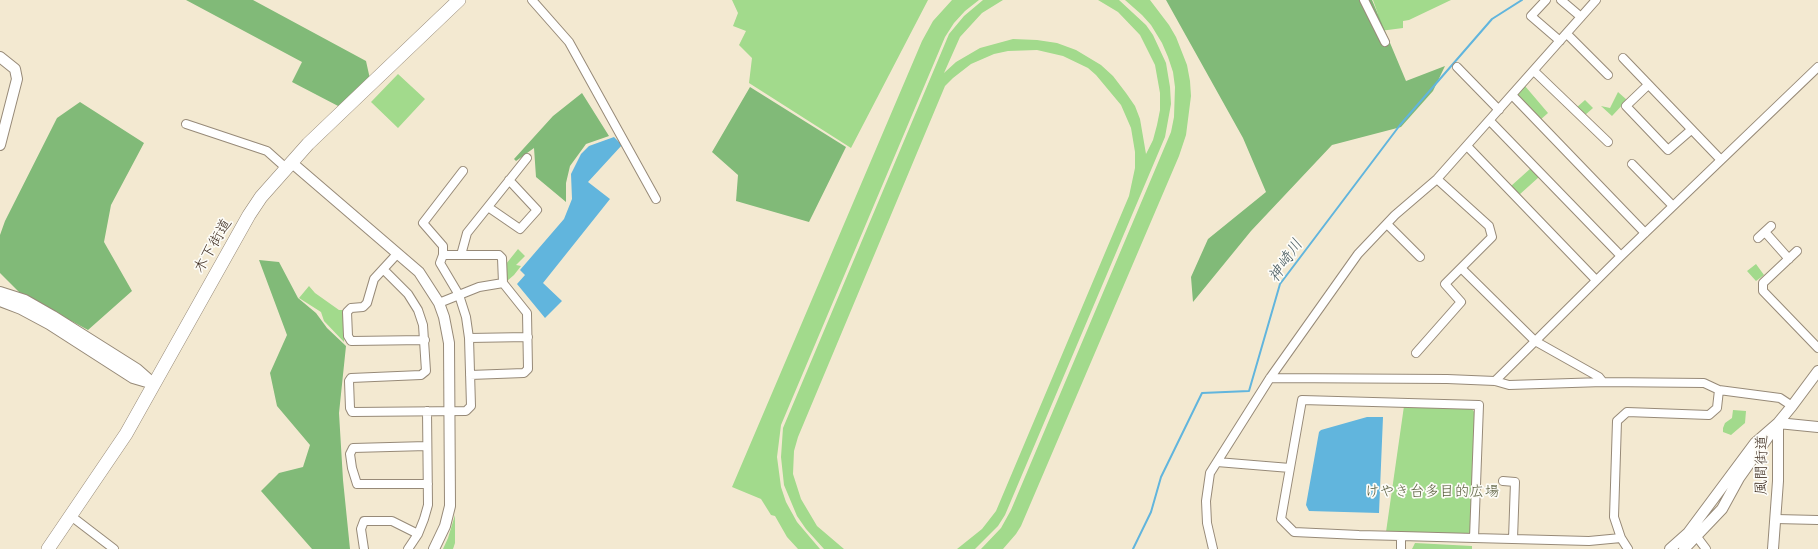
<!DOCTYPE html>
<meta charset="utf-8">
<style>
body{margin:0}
canvas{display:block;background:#f3e9d1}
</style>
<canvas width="1818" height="549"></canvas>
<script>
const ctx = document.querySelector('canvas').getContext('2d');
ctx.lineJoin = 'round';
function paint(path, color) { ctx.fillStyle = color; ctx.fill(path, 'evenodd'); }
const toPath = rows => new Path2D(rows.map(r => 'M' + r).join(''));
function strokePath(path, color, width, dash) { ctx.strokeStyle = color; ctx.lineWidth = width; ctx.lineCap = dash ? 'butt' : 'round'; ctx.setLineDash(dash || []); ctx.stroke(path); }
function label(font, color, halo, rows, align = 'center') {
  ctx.font = font + ' "Patrick Hand","Klee One",sans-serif'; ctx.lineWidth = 3.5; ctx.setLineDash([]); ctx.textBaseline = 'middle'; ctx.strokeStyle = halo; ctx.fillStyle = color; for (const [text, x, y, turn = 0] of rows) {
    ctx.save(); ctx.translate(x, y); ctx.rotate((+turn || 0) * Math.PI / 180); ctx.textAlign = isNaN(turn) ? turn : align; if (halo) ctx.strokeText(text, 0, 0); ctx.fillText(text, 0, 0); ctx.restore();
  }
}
paint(toPath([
 [732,0,928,0,851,148,749,83,752,58,739,45,746,31,733,26,738,13],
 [952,0,979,0,965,11,954,23,945,37,781,425,777,457,781,487,786,502,797,522,820,549,798,549,787,537,775,516,771,515,761,499,732,487,922,41,933,21],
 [983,0,1003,0,982,13,960,37,944,73,956,62,980,48,1013,39,1037,40,1057,43,1076,50,1101,65,1113,76,1126,93,1135,106,1140,119,1146,154,1153,140,1157,125,1160,110,1160,93,1155,65,1140,35,1118,12,1098,0,1119,0,1146,25,1153,35,1166,63,1170,87,1171,104,1165,137,1005,515,998,526,975,549,957,549,982,529,996,511,1129,196,1135,168,1135,152,1131,128,1121,105,1096,75,1088,68,1063,56,1037,50,1008,51,994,54,971,64,953,78,945,86,798,437,794,451,793,474,801,499,817,526,844,549,824,549,806,529,797,516,784,485,781,457,783,428,944,46,949,34,964,16],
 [1125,0,1150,0,1169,25,1176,37,1187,65,1190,81,1191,96,1186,135,1179,156,1021,526,1016,534,1003,549,981,549,1001,528,1011,510,1171,132,1174,117,1175,87,1173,72,1168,57,1162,43,1151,25,1142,15],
 [1373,0,1451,0,1409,20,1403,21,1403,28,1380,31,1378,14],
 [398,74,425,99,398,128,371,102],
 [1525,86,1548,113,1539,121,1517,95],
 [1618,92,1627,100,1612,116,1601,106,1610,108],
 [1585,100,1593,108,1584,116,1576,108],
 [1531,168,1539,177,1519,195,1511,186],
 [518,249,525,256,516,265,521,266,514,275,507,281,506,264],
 [1756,264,1764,275,1756,281,1747,271],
 [309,286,315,293,339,310,344,310,344,342,324,321,321,312,299,298],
 [1404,406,1472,409,1475,413,1471,531,1466,535,1386,532],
 [1733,410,1746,411,1745,423,1731,435,1723,432,1723,428,1725,423,1732,418],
 [455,515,455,543,453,549,443,549,448,538],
 [1415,543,1472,546,1472,549,1412,549]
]), '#a2da8c');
paint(toPath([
 [186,0,253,0,366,61,370,79,340,107,292,82,302,62],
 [1166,0,1372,0,1406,81,1445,66,1433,91,1401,127,1332,145,1251,231,1193,302,1191,277,1208,239,1266,192,1243,138],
 [750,87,846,147,809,222,736,201,738,175,712,152],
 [582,93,609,136,586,144,570,166,566,183,566,202,536,177,534,148,516,161,514,159,553,116],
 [80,102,144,143,111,205,104,242,132,291,88,330,20,293,0,273,0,235,5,221,57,118],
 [259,260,279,262,298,298,316,313,327,328,346,346,339,413,343,480,350,549,312,549,261,491,279,473,303,467,310,445,277,406,270,373,287,335]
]), '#81ba78');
paint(toPath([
 [614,137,622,145,588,182,610,199,543,283,562,301,545,318,517,284,525,275,520,270,564,219,572,199,571,174,581,154,589,146],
 [1367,417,1383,417,1379,513,1309,511,1306,505,1319,432,1321,430]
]), '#61b5dd');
strokePath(toPath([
 [1133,549,1151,512,1161,477,1202,393,1249,391,1280,284,1400,125,1492,19,1522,0]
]), '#61b5dd', 2);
const minor = toPath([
 [532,0,569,42,656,199],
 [1364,0,1385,42],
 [1546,0,1531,16,1560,41],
 [1561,0,1581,17],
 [1567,34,1608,75],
 [1623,58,1721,160],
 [1457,67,1499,110],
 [1534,71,1608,142],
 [1648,85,1626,106,1668,150,1691,130],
 [1512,95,1645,233],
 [1490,121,1621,256],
 [186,124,267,151,286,168],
 [1467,146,1596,280],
 [1632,164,1673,206],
 [1437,179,1489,226,1492,237,1461,268,1535,341,1599,377,1603,382],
 [488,207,520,229,537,210,509,180],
 [1387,224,1420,257],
 [1765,232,1789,259],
 [1758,238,1771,226],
 [1797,251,1763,283,1763,291,1818,348],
 [397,254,374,279,367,303,363,307,351,308,347,312,348,336,351,341,425,340],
 [443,255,443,246,423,223,463,171],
 [461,255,467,233,527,158],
 [383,269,408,294,418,310,423,325,426,371,421,375,351,378,349,381,350,408,352,412,466,411,471,406,469,338,466,317,459,295,440,263,443,255,499,255,502,258,503,283,527,313,528,369,524,373,470,375],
 [439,303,479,287,503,283],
 [469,338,528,337],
 [1416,353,1461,302,1445,284,1461,268],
 [1270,378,1447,379,1495,381,1509,385,1603,382,1704,383,1719,390,1780,398,1792,406],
 [1495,381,1621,256,1818,67],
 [427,446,353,448,350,454,352,468,357,484,428,484],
 [1217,462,1290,468],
 [1503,481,1515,482,1513,539],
 [71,516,114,549],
 [1776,519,1818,520],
 [1697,537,1706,549],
 [1474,538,1479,405,1302,400,1281,519,1294,532,1359,535,1401,536,1474,538,1589,541,1621,538],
 [364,549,361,529,364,521,392,521,418,534],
 [408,549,418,534,424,519,428,505,427,411],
 [1213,549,1207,523,1206,501,1210,473,1270,378,1358,254,1395,215,1437,179,1596,0],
 [1401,549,1401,536],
 [1628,549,1621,538,1614,517,1617,421,1627,412,1709,415,1717,408,1719,390]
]);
const tertiary = toPath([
 [0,57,15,69,17,79,0,145],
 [291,162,419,272,439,303,444,317,449,343,450,506,445,526,434,549],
 [0,292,25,300,53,316,137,369,154,384],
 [0,301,21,309,49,324,133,378,150,383],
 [1670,549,1688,533,1755,443,1778,423,1818,427],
 [1684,549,1722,509,1739,478,1778,423,1792,406,1818,371],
 [1773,549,1778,481,1778,423]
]);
const primary = toPath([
 [48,549,126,434,249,215,261,197,308,144,459,0]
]);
strokePath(minor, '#978a78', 10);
strokePath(tertiary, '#978a78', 12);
strokePath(primary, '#978a78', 14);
strokePath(minor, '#fff', 8);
strokePath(tertiary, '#fff', 10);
strokePath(primary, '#fff', 13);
label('15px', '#3b2a1e', '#fdfcf7', [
 ["木下街道",213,246,-60],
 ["風間街道",1762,465,-89]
]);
label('15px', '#5a5f3f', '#fdfcf7', [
 ["けやき台多目的広場",1432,492]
]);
label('italic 16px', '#485b61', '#fdfcf7', [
 ["神崎川",1286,261,-56]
]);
</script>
